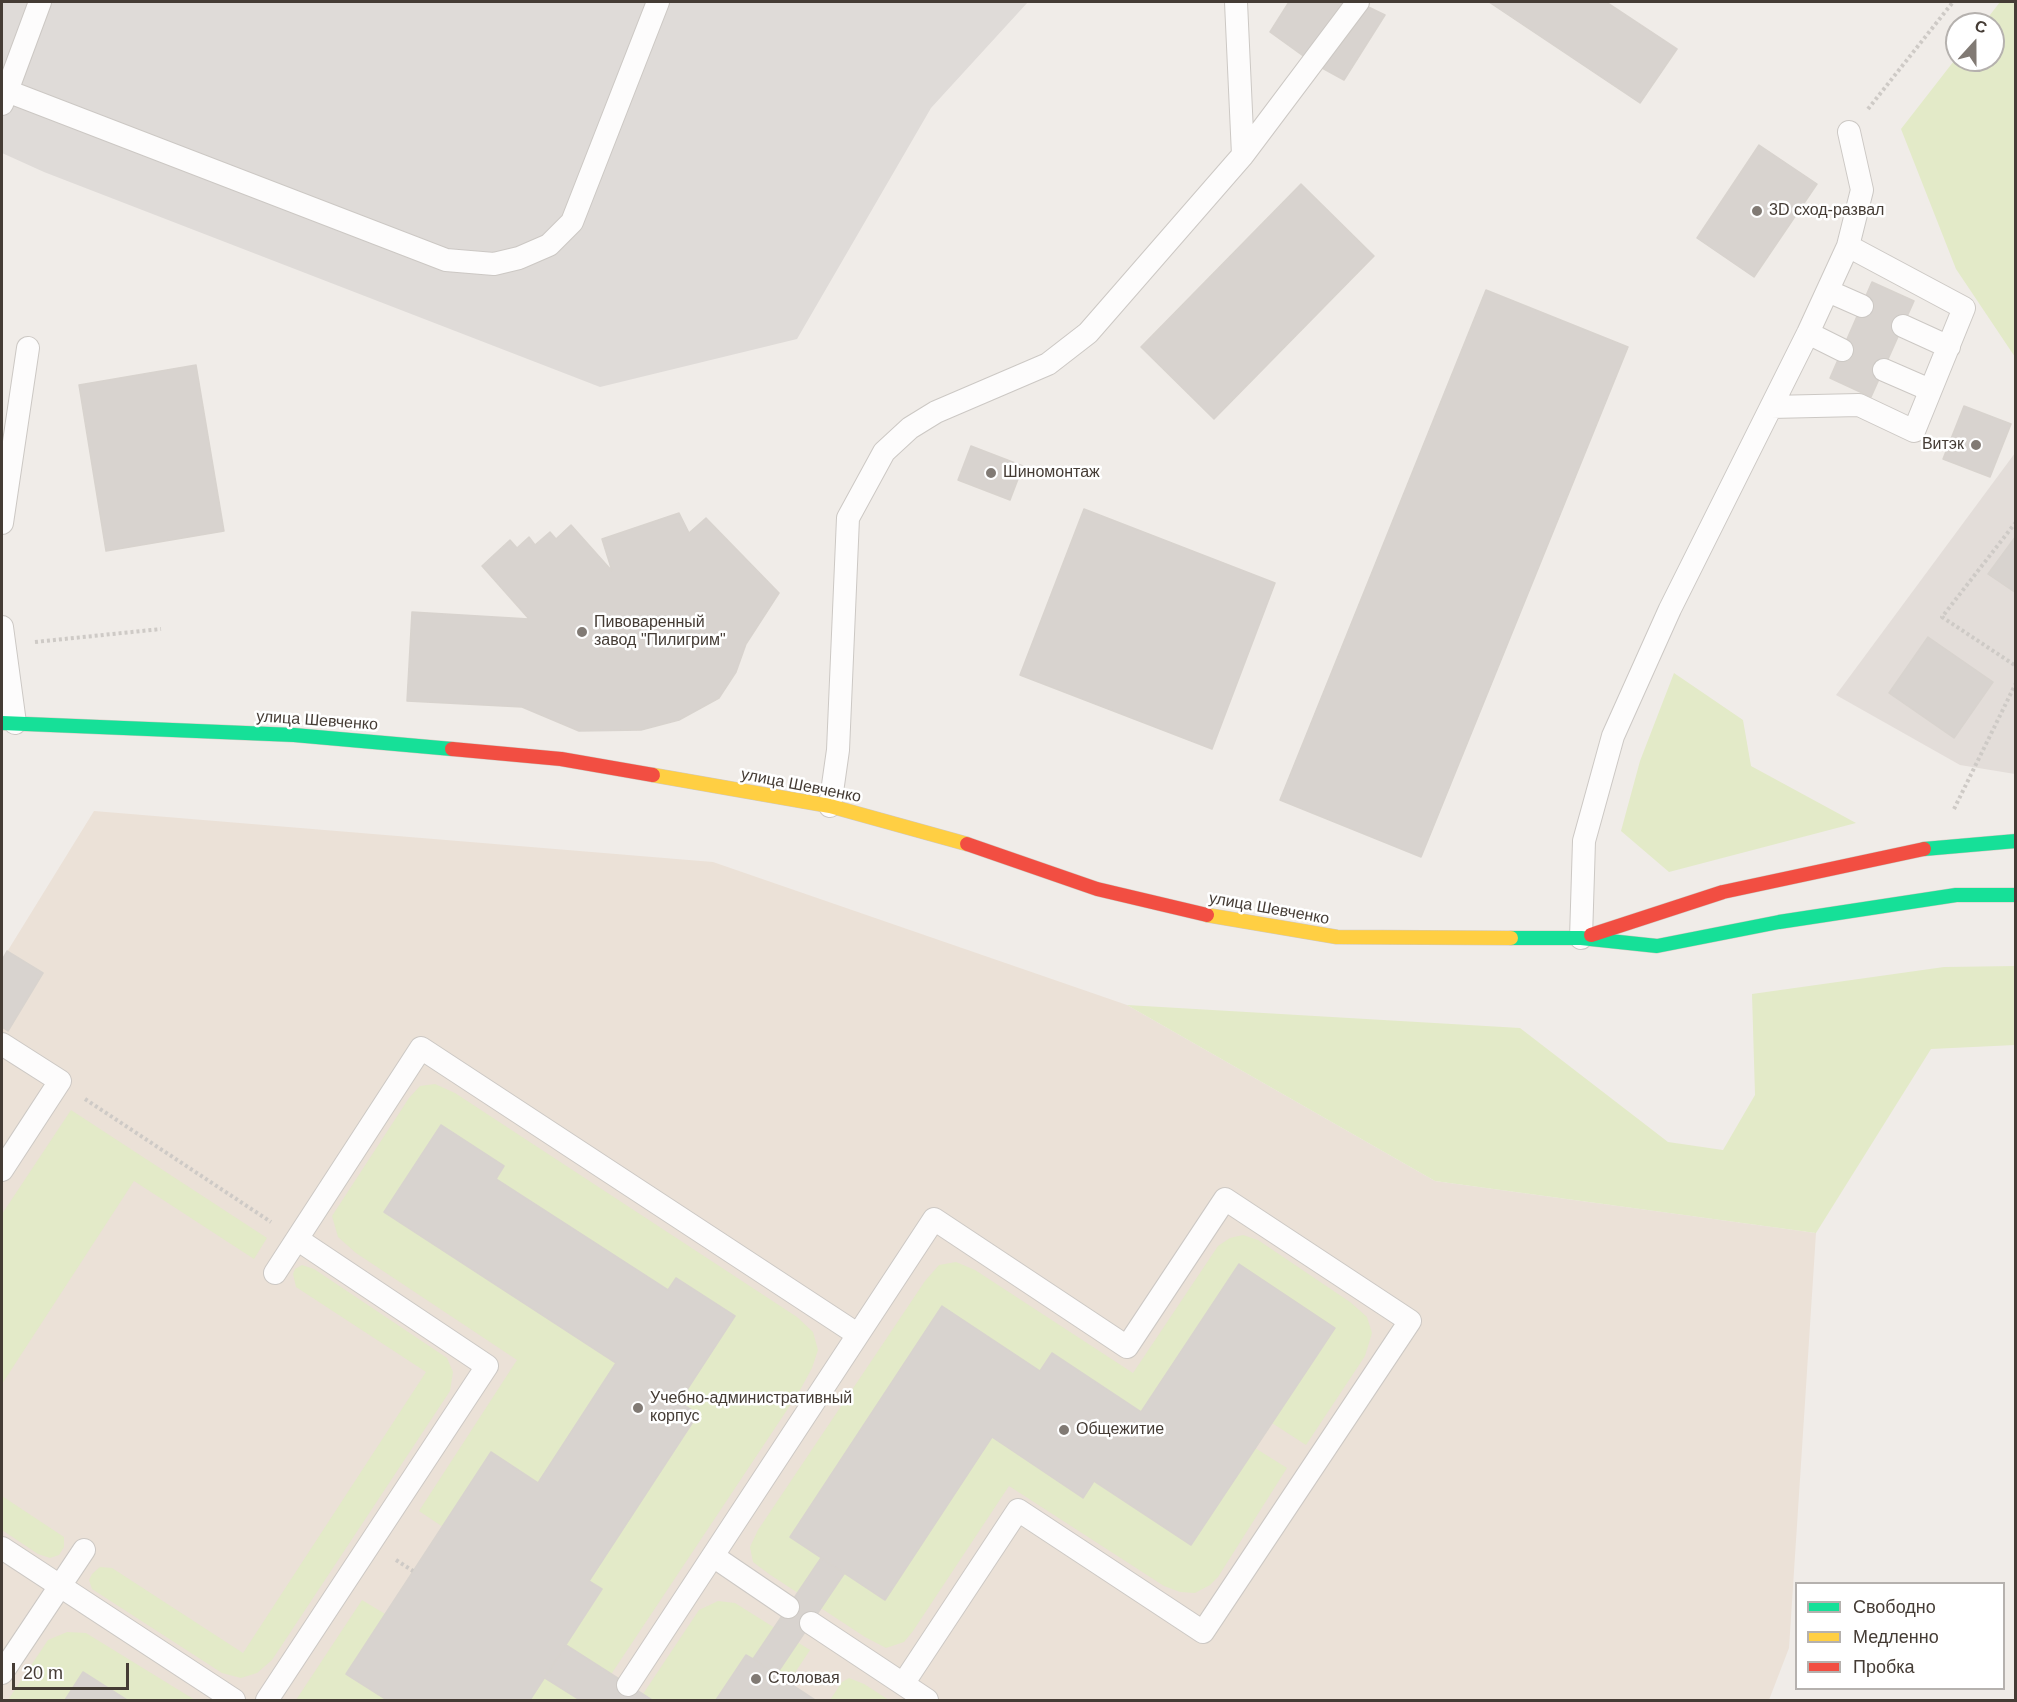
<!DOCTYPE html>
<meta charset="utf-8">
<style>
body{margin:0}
#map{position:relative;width:2017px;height:1702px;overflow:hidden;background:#f0ece8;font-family:Arial,sans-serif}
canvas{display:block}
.frame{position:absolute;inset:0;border:3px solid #453c35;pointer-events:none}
.legend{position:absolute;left:1795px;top:1582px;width:210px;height:108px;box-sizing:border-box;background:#fff;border:2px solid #b5b1ae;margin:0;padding:8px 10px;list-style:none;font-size:18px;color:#453c35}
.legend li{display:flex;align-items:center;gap:12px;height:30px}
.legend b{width:30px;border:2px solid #b5b1ae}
.north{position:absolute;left:1945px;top:12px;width:60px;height:60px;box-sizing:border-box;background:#fff;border:2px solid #b5b1ae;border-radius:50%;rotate:21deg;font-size:16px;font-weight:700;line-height:24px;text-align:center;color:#453c35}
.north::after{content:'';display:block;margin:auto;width:21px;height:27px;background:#817a74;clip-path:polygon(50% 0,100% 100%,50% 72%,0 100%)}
.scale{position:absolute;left:12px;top:1663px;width:117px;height:27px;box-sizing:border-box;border:3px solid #453c35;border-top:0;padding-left:8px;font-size:18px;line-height:21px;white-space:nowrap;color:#453c35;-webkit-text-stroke:4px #fff;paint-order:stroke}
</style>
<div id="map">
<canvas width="2017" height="1702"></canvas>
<div class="frame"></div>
<ul class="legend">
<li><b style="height:8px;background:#16e098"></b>Свободно</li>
<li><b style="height:8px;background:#ffcf43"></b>Медленно</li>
<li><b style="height:8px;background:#f24e42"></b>Пробка</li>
</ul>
<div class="north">С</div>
<div class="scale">20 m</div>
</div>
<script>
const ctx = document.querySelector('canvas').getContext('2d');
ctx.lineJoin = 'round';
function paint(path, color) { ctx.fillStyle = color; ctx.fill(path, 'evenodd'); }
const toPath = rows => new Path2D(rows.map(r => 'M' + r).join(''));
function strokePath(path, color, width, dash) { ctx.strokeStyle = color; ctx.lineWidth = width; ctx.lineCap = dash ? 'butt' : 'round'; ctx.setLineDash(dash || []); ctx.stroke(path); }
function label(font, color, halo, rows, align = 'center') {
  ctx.font = font + ' Arial,sans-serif'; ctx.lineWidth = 5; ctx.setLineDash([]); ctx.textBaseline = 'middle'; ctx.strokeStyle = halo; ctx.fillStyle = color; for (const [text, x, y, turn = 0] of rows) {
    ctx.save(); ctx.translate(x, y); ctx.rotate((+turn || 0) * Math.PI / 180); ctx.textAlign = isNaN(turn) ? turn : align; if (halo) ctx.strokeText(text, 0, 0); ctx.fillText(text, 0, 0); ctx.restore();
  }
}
paint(toPath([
 [2015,453,2015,774,1960,765,1836,695]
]), '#e3ddd9');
paint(toPath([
 [94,811,713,862,1127,1005,1435,1181,1816,1233,1789,1648,1769,1700,2,1700,2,960]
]), '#ebe1d7');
paint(toPath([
 [2000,2,2016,2,2015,357,1956,269,1901,129,1957,57,1957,60,1993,60,1993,24,1983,24],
 [1674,673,1743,720,1751,766,1856,823,1669,872,1621,831,1640,761],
 [2016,966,2015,1045,1931,1049,1816,1233,1435,1181,1127,1005,1520,1028,1668,1142,1723,1150,1755,1095,1752,994,1944,967],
 [435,1084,455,1093,797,1317,813,1332,818,1350,812,1368,799,1392,594,1700,530,1700,602,1590,589,1581,698,1415,679,1402,735,1316,676,1278,668,1290,496,1179,504,1166,441,1125,384,1212,616,1363,538,1483,491,1452,443,1527,419,1511,517,1360,356,1253,338,1237,332,1216,409,1098,420,1086],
 [71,1110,267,1238,254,1259,134,1181,2,1384,2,1214],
 [1243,1235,1258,1240,1350,1302,1367,1317,1372,1333,1365,1356,1306,1445,1272,1423,1334,1328,1239,1264,1141,1412,1052,1354,1040,1371,942,1307,790,1537,885,1600,992,1437,1083,1498,1094,1481,1191,1545,1255,1448,1287,1468,1218,1577,1210,1585,1195,1593,1180,1592,1164,1586,1009,1486,913,1631,904,1642,886,1648,865,1637,769,1574,753,1562,750,1547,758,1530,925,1281,939,1265,956,1262,975,1270,1133,1373,1218,1246,1230,1238],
 [302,1265,314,1269,447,1358,453,1372,450,1391,272,1660,257,1673,241,1678,222,1673,92,1589,89,1580,92,1574,100,1567,112,1568,243,1653,426,1372,296,1287,293,1274,295,1269],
 [2,1496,64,1537,64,1547,59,1555,50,1558,38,1554,2,1530],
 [362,1600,385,1614,347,1674,387,1700,296,1700],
 [718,1601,735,1603,810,1650,788,1683,746,1655,716,1700,639,1700,699,1610],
 [67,1632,86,1633,195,1700,127,1700,84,1672,65,1700,8,1700,48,1640],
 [849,1678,864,1684,889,1700,830,1700,842,1682]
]), '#e3eac8');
paint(toPath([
 [2,2,1028,2,931,108,797,339,600,387,44,172,2,153]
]), '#dfdbd8');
const building = toPath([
 [1289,2,1358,2,1385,15,1344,80,1313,63,1270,32,1289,2],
 [1489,2,1606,2,1677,49,1640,103,1489,2],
 [1759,145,1817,184,1754,277,1697,238,1759,145],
 [1301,184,1374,256,1214,419,1141,347,1301,184],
 [1872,282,1914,301,1871,397,1830,378,1872,282],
 [1486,290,1628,347,1421,857,1280,800,1486,290],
 [196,365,224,531,106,551,79,385,196,365],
 [1964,406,2011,424,1990,477,1943,459,1964,406],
 [971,446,1023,466,1010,500,958,480,971,446],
 [1084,509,1275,583,1212,749,1020,675,1084,509],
 [679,513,689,533,706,518,779,593,746,644,736,672,719,698,679,720,641,730,579,731,522,707,407,701,412,612,529,619,482,566,510,540,517,548,529,537,535,545,550,532,556,539,571,525,612,571,602,539,679,513],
 [2016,536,2016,593,1988,574,2016,536],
 [1928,637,1993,682,1954,738,1889,693,1928,637],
 [7,951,43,973,8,1031,2,1027,2,960,7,951],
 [441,1125,504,1166,496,1179,668,1290,676,1278,735,1316,679,1402,698,1414,589,1581,602,1589,530,1700,387,1700,346,1674,491,1452,538,1483,616,1363,384,1212,441,1125],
 [1239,1264,1335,1328,1191,1545,1094,1481,1083,1498,992,1437,885,1600,790,1537,942,1306,1040,1371,1052,1353,1141,1412,1239,1264],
 [821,1558,844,1574,776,1675,753,1659,821,1558],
 [566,1645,652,1700,580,1700,545,1678,566,1645],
 [746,1655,753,1659,815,1700,716,1700,746,1655],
 [83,1672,127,1700,65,1700,83,1672]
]);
paint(building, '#d8d3cf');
strokePath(building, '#d8d3ce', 1.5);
const lane = toPath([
 [1236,2,1243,155],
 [7,91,40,2],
 [2,104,7,91,446,260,494,264,519,258,549,245,572,222,658,2],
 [1828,291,1862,306],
 [1903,326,1949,347],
 [1808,333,1842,350],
 [1884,370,1930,390],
 [1771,407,1859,405,1914,431,1964,308,1848,246],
 [2,523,28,348],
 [2,627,15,723],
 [830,806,838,750,848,518,884,452,910,428,936,412,1048,364,1088,333,1243,155,1358,2],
 [1581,938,1584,841,1613,736,1670,609,1808,333,1848,246,1862,190,1849,132],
 [2,1044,60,1081,2,1170],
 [275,1273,297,1239],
 [2,1548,234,1700],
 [713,1556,788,1607],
 [2,1673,84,1550],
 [903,1684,927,1700],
 [628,1685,934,1219,1127,1347,1225,1199,1410,1321,1203,1632,1018,1510,903,1684,811,1623],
 [267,1700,487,1366,297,1239,421,1048,857,1334]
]);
const fast = toPath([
 [2,723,294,735,452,749],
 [1924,849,2016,841],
 [1511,938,1581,938,1657,946,1779,922,1956,895,2016,895]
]);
const slow = toPath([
 [653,775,830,806,967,844],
 [1207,915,1337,937,1511,938]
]);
const jam = toPath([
 [452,749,561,759,653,775],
 [967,844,1097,889,1207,915],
 [1591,935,1723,892,1924,849]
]);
strokePath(lane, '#ccc8c4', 24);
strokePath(fast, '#d0c9c0', 15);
strokePath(slow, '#d0c9c0', 15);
strokePath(jam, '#d0c9c0', 15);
strokePath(toPath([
 [1868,109,1953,2],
 [2016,522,1942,617,2016,666],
 [35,642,161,629],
 [1954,809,2016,683],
 [85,1099,271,1222],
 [396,1560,413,1571]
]), '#cecac6', 4, [3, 3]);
strokePath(lane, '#fdfcfc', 22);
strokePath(fast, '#16e098', 14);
strokePath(slow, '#ffcf43', 14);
strokePath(jam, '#f24e42', 14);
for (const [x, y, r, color] of [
 [1757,211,6,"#817a74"],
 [1976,445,6,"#817a74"],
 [991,473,6,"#817a74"],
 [582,632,6,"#817a74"],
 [638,1408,6,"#817a74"],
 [1064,1430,6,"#817a74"],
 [756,1679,6,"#817a74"]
]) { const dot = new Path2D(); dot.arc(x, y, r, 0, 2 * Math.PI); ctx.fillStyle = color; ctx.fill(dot); strokePath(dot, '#fff', 2); }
label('16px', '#453c35', '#fff', [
 ["3D сход-развал",1769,211],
 ["Витэк",1964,445,"right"],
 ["Шиномонтаж",1003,473],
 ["Пивоваренный",594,623],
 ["завод \"Пилигрим\"",594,641],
 ["Учебно-административный",650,1399],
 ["корпус",650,1417],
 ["Общежитие",1076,1430],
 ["Столовая",768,1679]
], 'left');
label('16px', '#453c35', '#fff', [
 ["улица Шевченко",317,721,4],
 ["улица Шевченко",801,786,11],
 ["улица Шевченко",1269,909,10]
]);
</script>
